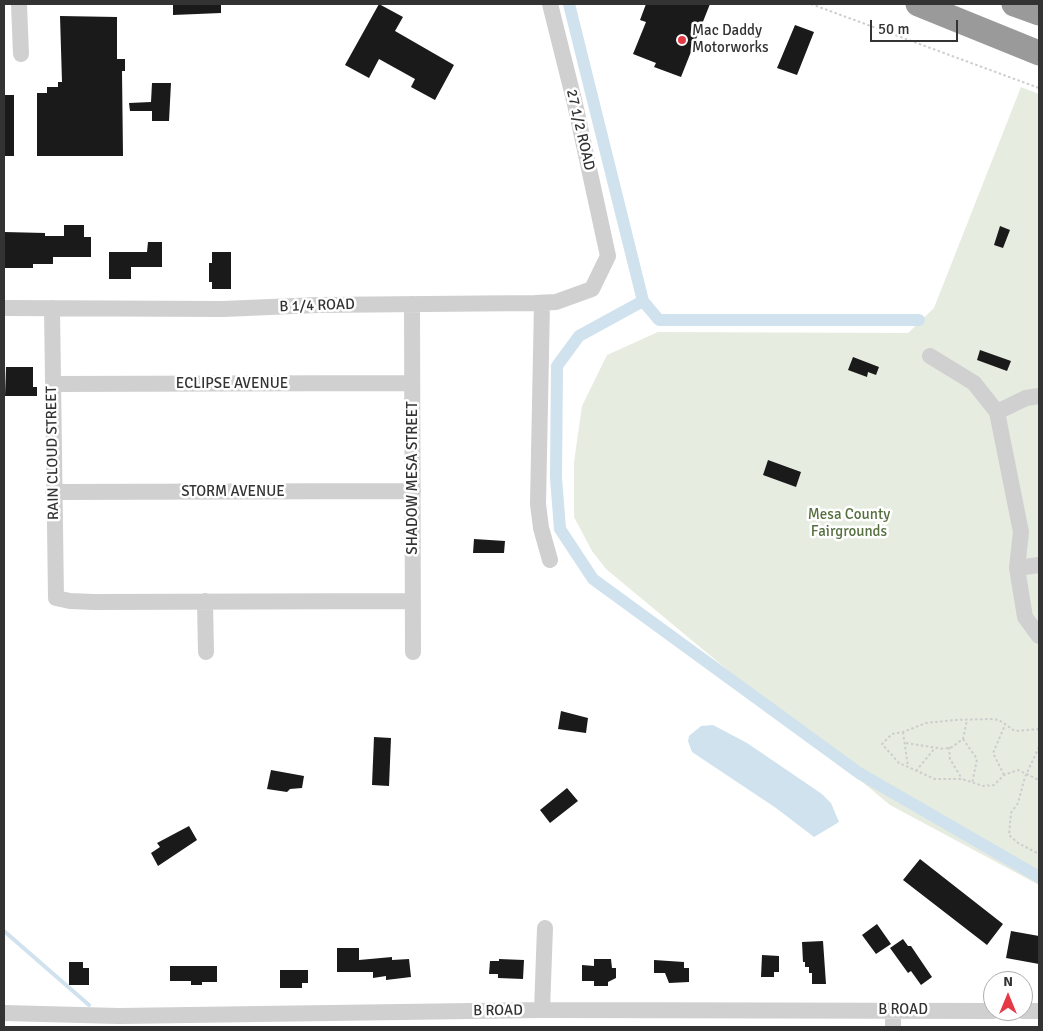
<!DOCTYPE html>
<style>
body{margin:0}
#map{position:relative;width:1043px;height:1031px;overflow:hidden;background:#fff;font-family:Signika,sans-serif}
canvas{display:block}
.frame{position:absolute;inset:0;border:5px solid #333;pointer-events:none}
.north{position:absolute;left:983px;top:971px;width:50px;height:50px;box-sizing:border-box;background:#fff;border:1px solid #adadad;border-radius:50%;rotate:0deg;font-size:14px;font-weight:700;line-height:20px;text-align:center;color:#333}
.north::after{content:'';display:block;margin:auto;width:18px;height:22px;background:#e63946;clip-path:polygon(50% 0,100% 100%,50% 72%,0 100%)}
.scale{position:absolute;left:870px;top:20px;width:88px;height:22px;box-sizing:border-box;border:2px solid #333;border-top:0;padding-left:6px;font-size:15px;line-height:18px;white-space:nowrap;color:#333;-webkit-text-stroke:4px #fff;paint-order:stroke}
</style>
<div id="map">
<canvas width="1043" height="1031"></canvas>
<div class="frame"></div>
<div class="north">N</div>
<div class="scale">50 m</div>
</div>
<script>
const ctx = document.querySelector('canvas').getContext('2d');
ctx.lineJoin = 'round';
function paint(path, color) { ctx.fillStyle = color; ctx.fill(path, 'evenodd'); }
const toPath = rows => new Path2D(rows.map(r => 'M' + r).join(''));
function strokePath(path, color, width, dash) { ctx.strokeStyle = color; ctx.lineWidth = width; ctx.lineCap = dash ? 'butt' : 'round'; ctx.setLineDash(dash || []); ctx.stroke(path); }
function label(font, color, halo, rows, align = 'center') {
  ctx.font = font + ' Signika,sans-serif'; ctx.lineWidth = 5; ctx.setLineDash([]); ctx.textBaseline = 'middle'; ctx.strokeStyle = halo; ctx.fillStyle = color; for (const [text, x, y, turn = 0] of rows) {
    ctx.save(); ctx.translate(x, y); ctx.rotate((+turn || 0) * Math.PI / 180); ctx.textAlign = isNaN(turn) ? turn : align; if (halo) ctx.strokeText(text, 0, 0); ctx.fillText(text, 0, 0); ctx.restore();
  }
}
paint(toPath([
 [1021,87,1039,94,1039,885,890,805,606,569,592,551,574,517,574,462,582,406,607,355,658,332,908,333,934,308]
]), '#e6ecdf');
paint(toPath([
 [713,725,747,743,822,794,831,803,839,822,814,837,776,808,692,752,688,741,689,736,701,726]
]), '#cfe2ee');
strokePath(toPath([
 [4,931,89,1005]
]), '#cfe2ee', 4);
strokePath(toPath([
 [569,4,643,301,659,320,919,320],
 [643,301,579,336,557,366,556,478,560,529,593,579,859,773,1039,877]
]), '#cfe2ee', 12);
paint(toPath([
 [173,4,221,4,221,13,173,15],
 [379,4,403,17,395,31,454,65,435,100,411,87,415,79,379,59,369,78,345,65],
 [646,4,710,4,681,77,654,67,656,63,633,54,646,22,640,20],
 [60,16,117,17,117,59,125,59,125,71,122,71,123,156,37,156,37,93,47,93,47,87,58,87,58,82,62,82],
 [795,25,814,32,797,75,777,68],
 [152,83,171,83,169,121,152,121,152,111,130,111,129,103,151,102],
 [4,95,14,95,14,156,4,156],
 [64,225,84,225,84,237,91,237,91,257,53,257,53,264,33,264,33,268,4,268,4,232,45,233,45,236,64,236],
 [1000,226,1010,230,1003,248,994,245],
 [148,242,162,242,162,267,131,267,131,279,109,279,109,252,147,252],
 [212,252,231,252,231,289,212,289,212,282,209,282,209,263,212,263],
 [980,350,1011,361,1007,371,977,360],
 [853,357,879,367,876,375,868,372,867,377,848,370],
 [6,367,33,367,33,387,37,387,37,396,5,396],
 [768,460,801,472,796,487,763,475],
 [474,539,505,541,504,553,473,553],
 [561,711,588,718,586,733,558,729],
 [374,737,391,738,389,786,372,785],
 [271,770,304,776,302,788,290,789,287,792,267,789],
 [567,788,578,801,550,823,540,810],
 [189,826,197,840,158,866,151,853,160,847,157,843],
 [920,859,1003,924,987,945,903,880],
 [877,924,891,944,876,954,862,935],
 [1011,931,1039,936,1039,964,1006,958],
 [903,939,908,946,911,946,932,977,921,985,911,971,908,973,890,948],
 [823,941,826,984,812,984,812,973,809,973,809,967,805,967,805,962,803,962,802,942],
 [337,948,359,948,359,960,392,957,392,960,409,959,411,977,386,980,386,976,373,978,373,972,337,972],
 [762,955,779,956,779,972,774,972,774,977,761,977],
 [499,959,524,960,523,979,498,978,498,974,489,974,490,961,499,961],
 [594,959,611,959,612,968,616,968,616,978,608,982,608,986,594,986,594,981,582,981,582,965,594,966],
 [654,960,684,962,684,968,689,968,689,982,669,983,665,973,654,973],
 [69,962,83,962,83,968,89,968,89,985,69,985],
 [170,966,217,966,217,982,202,982,202,985,191,985,191,981,170,981],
 [280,970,308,970,308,983,302,983,302,988,280,988]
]), '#1a1a1a');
strokePath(toPath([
 [811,4,1039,88],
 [1039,729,1015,731,999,720,990,719,954,720,926,723,903,732,892,734,882,744,899,763,935,779,962,779,983,786,994,785,1004,775,1018,770,1039,780],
 [903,732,908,767],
 [963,739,977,759,972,784],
 [906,743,944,749,952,747,963,739,967,720],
 [949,747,950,759,962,779],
 [1039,747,1025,777,1018,803,1011,813,1009,835,1018,843,1039,854],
 [916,771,935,748],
 [1004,775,993,753,1005,725]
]), '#cdcdcd', 2, [2.5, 2.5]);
strokePath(toPath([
 [19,4,21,54],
 [542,303,538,504,541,528,550,560],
 [412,304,413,652],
 [4,308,223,309,317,305,535,303,556,302,592,289,608,256,575,104,550,4],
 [52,308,56,598,70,601,94,602,413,601],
 [930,356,974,383,997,412,1021,532,1017,568,1025,617,1039,636],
 [53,384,412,383],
 [997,412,1026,398,1039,396],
 [53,492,413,491],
 [1017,568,1039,565],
 [205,601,206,652],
 [542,1010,545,928],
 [893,1010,893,1027],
 [1023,1011,1039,1011],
 [4,1013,119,1016,542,1010,993,1011]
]), '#d0d0d0', 16);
strokePath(toPath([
 [918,4,1039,53],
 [1014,4,1039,13]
]), '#9a9a9a', 25);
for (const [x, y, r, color] of [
 [682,40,5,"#e63946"]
]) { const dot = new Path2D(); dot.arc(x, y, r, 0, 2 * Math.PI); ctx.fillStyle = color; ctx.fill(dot); strokePath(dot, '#fff', 2); }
label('15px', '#333', '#fff', [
 ["Mac Daddy",692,31],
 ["Motorworks",692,48]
], 'left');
label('15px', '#333', '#fff', [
 ["27 1/2 ROAD",580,130,77],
 ["B 1/4 ROAD",317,306,-2],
 ["ECLIPSE AVENUE",232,384],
 ["RAIN CLOUD STREET",53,453,-91],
 ["SHADOW MESA STREET",413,478,-90],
 ["STORM AVENUE",233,492],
 ["B ROAD",903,1010],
 ["B ROAD",498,1011,-1]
]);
label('15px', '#56703f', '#fff', [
 ["Mesa County",849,515],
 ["Fairgrounds",849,532]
]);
</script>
